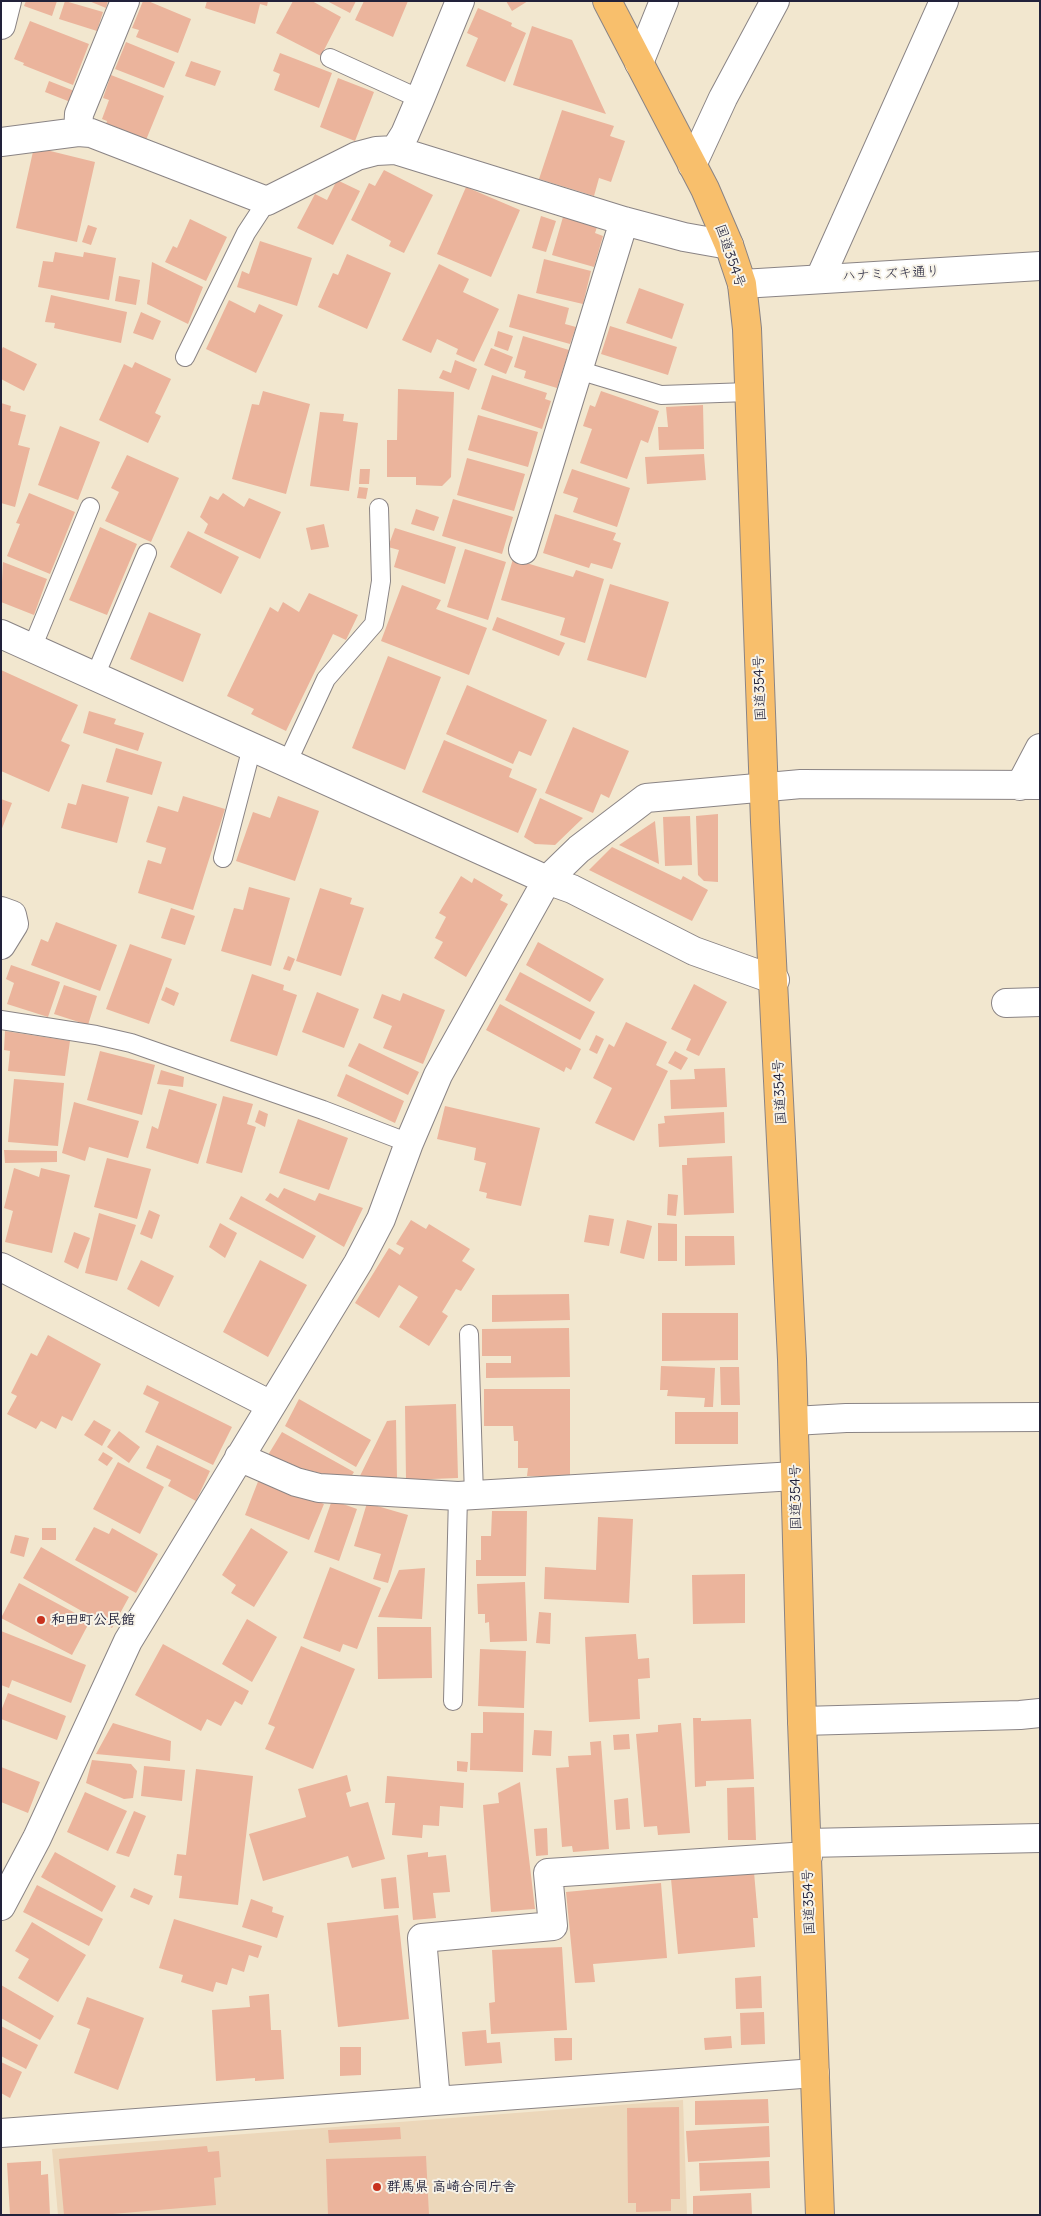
<!DOCTYPE html>
<meta charset="utf-8">
<style>
body{margin:0}
#map{position:relative;width:1041px;height:2216px;overflow:hidden;background:#f2e7cf;font-family:Delius,sans-serif}
canvas{display:block}
.frame{position:absolute;inset:0;border:2px solid #22223b;pointer-events:none}
</style>
<div id="map">
<canvas width="1041" height="2216"></canvas>
<div class="frame"></div>
</div>
<script>
const ctx = document.querySelector('canvas').getContext('2d');
ctx.lineJoin = 'round';
function paint(path, color) { ctx.fillStyle = color; ctx.fill(path, 'evenodd'); }
const toPath = rows => new Path2D(rows.map(r => 'M' + r).join(''));
function strokePath(path, color, width, dash) { ctx.strokeStyle = color; ctx.lineWidth = width; ctx.lineCap = dash ? 'butt' : 'round'; ctx.setLineDash(dash || []); ctx.stroke(path); }
function label(font, color, halo, rows, align = 'center') {
  ctx.font = font + ' Delius,"Klee One",sans-serif'; ctx.lineWidth = 4; ctx.setLineDash([]); ctx.textBaseline = 'middle'; ctx.strokeStyle = halo; ctx.fillStyle = color; for (const [text, x, y, turn = 0] of rows) {
    ctx.save(); ctx.translate(x, y); ctx.rotate((+turn || 0) * Math.PI / 180); ctx.textAlign = isNaN(turn) ? turn : align; if (halo) ctx.strokeText(text, 0, 0); ctx.fillText(text, 0, 0); ctx.restore();
  }
}
paint(toPath([
 [683,2100,687,2215,58,2215,52,2149]
]), '#ecd7ba');
paint(toPath([
 [26,1,57,1,52,16,24,6],
 [65,1,103,12,97,31,59,19],
 [89,1,108,1,106,8],
 [143,1,148,1,191,19,178,53,136,37,139,30,132,28],
 [207,1,268,1,267,6,260,4,255,24,205,8],
 [293,1,312,1,341,17,321,56,276,33],
 [327,1,356,1,350,13],
 [364,1,408,1,393,37,355,20],
 [506,1,528,1,512,11],
 [478,8,512,23,511,26,526,33,505,82,466,66,478,38,467,33],
 [30,21,89,44,73,85,23,65,24,63,14,59],
 [532,26,572,40,606,114,513,85],
 [126,42,175,62,164,88,115,69],
 [280,53,332,73,319,108,274,90,280,74,273,71],
 [191,61,221,71,215,86,185,76],
 [111,75,164,96,146,140,106,124,107,121,102,119,109,100,103,98],
 [338,78,374,92,355,141,320,127],
 [49,81,77,92,73,103,45,92],
 [562,110,614,126,610,136,625,141,611,182,599,178,594,196,539,179],
 [34,147,95,162,77,242,16,228],
 [384,170,433,195,404,253,389,246,391,241,351,220,369,183,375,186],
 [337,180,360,191,333,245,297,228,315,194,327,200],
 [466,187,520,210,491,277,437,254],
 [541,216,556,221,546,252,532,248],
 [563,217,597,227,595,233,603,236,594,267,552,255],
 [190,219,227,237,206,281,165,262,173,246,177,248],
 [88,225,97,228,91,245,82,242],
 [260,241,312,258,297,306,237,287,242,271,249,274],
 [55,252,83,257,84,252,116,258,109,300,38,287,43,261,53,262],
 [347,254,391,273,367,329,318,307,333,273,338,275],
 [544,259,591,271,583,304,536,293],
 [152,262,203,287,188,324,147,304],
 [439,264,469,279,463,292,499,309,474,362,456,354,458,349,437,339,431,353,402,340],
 [119,276,140,280,136,305,115,301],
 [639,288,684,304,672,339,626,323],
 [518,294,569,308,565,324,576,327,570,344,509,327],
 [51,295,127,312,121,343,54,328,55,323,45,322],
 [229,300,255,313,259,304,283,315,256,373,206,349],
 [141,312,161,321,153,340,133,333],
 [610,326,677,347,668,375,601,354],
 [498,331,513,336,508,351,494,346],
 [523,336,569,350,557,388,524,378,526,371,514,367],
 [3,347,37,364,24,391,1,379,1,351],
 [491,348,513,357,506,374,484,365],
 [455,360,477,369,469,390,439,378,443,370,451,373],
 [135,362,171,379,155,413,161,416,148,443,99,420,124,364,132,368],
 [492,375,547,393,545,399,551,401,542,429,481,409],
 [398,389,454,392,451,477,442,486,416,485,416,477,387,477,387,440,397,440],
 [263,391,310,404,286,494,232,479,252,404,259,405],
 [601,391,659,411,648,443,641,440,627,479,580,463,592,429,583,426,590,405,595,407],
 [1,403,11,406,10,411,26,415,18,445,30,448,15,507,1,503],
 [703,405,704,449,659,450,658,427,668,427,666,407],
 [320,412,344,414,343,421,358,423,349,491,310,486],
 [478,415,538,432,528,467,468,450],
 [60,426,100,442,78,500,38,485],
 [704,454,706,480,647,484,645,457],
 [127,455,179,478,151,542,105,521,119,492,111,488],
 [467,458,525,474,514,511,457,495],
 [360,469,370,469,369,484,359,484],
 [572,469,630,488,617,527,573,512,578,498,563,493],
 [359,487,368,488,366,499,357,498],
 [29,493,75,512,50,574,7,556,20,524,16,523],
 [223,493,244,507,249,498,281,512,260,559,204,533,208,524,200,517,210,496,218,500],
 [453,499,513,517,502,554,442,536],
 [416,509,439,517,434,531,411,524],
 [555,514,616,533,613,540,621,543,612,569,591,563,589,568,543,553],
 [324,524,329,547,311,550,306,528],
 [100,527,137,544,107,615,69,600],
 [395,528,456,547,445,584,394,567,399,550,388,547],
 [188,531,239,557,221,594,170,567],
 [465,549,506,562,488,620,447,607],
 [513,559,573,577,576,570,604,579,585,643,560,635,565,618,501,600],
 [3,562,47,579,34,615,1,602],
 [610,584,669,602,646,678,587,660],
 [402,585,441,600,436,609,487,628,469,675,381,641],
 [309,593,358,615,346,640,333,634,286,731,251,714,254,709,227,696,270,607,278,612,283,602,299,612],
 [149,612,201,634,183,682,130,659],
 [497,617,565,643,559,656,492,630],
 [388,656,441,677,405,770,352,748],
 [1,670,78,705,61,741,70,745,49,792,1,771],
 [467,685,547,720,531,756,519,751,513,764,446,734],
 [89,711,116,719,114,724,144,733,138,751,83,733],
 [573,727,629,751,609,798,601,794,593,813,545,793],
 [444,740,512,769,509,777,537,789,518,833,422,792],
 [116,748,162,762,152,795,106,782],
 [82,784,129,797,117,843,61,828,68,803,76,805],
 [183,796,225,809,193,910,138,893,148,860,161,864,166,848,146,842,158,806,178,812],
 [278,796,319,811,295,881,236,861,253,812,270,818],
 [540,798,583,818,555,845,535,844,524,837],
 [1,799,12,803,1,831],
 [718,814,718,882,704,881,698,875,696,816],
 [690,816,692,865,665,866,663,817],
 [655,821,659,864,619,845],
 [612,847,681,880,683,876,708,890,692,921,589,870],
 [461,876,472,883,474,878,503,895,500,900,508,904,466,977,434,958,443,942,435,938,446,917,439,913],
 [249,887,290,898,271,966,221,951,234,908,243,910],
 [320,888,352,898,350,904,364,908,341,976,296,961],
 [171,908,195,916,185,945,161,938],
 [56,922,117,945,100,991,31,965,41,939,48,942],
 [538,942,604,979,590,1002,526,965],
 [130,944,172,959,149,1024,106,1009],
 [288,956,295,959,290,971,283,969],
 [11,965,60,982,48,1017,7,1004,14,983,6,979],
 [520,972,595,1012,580,1040,505,1000],
 [252,974,284,985,283,990,297,995,277,1056,230,1041],
 [694,984,727,1002,699,1056,686,1050,691,1039,671,1029],
 [64,985,97,996,88,1025,54,1014],
 [166,987,179,993,174,1006,161,1000],
 [317,992,359,1009,344,1048,302,1032],
 [403,993,445,1010,423,1064,383,1048,392,1026,373,1018,382,994,400,1001],
 [500,1004,581,1049,571,1070,566,1067,564,1072,486,1030],
 [626,1022,667,1042,656,1065,668,1071,634,1141,595,1123,612,1088,593,1078,609,1044,614,1047],
 [5,1031,70,1041,65,1076,8,1071,10,1051,4,1050],
 [596,1035,604,1039,597,1054,589,1050],
 [359,1043,419,1072,408,1095,348,1066],
 [100,1051,155,1065,142,1115,87,1100],
 [675,1051,688,1058,681,1070,668,1063],
 [725,1068,727,1107,671,1109,670,1080,695,1079,694,1069],
 [161,1070,184,1077,183,1087,157,1084],
 [346,1074,404,1101,395,1123,337,1096],
 [14,1079,64,1083,58,1146,8,1142],
 [169,1089,217,1104,198,1164,146,1148,152,1126,158,1129],
 [223,1096,253,1104,247,1124,256,1127,242,1173,206,1163],
 [74,1102,139,1121,128,1158,89,1147,85,1161,62,1153],
 [445,1106,540,1128,521,1206,486,1198,487,1193,479,1191,486,1163,474,1160,476,1148,437,1139],
 [259,1110,268,1114,265,1127,255,1122],
 [724,1112,725,1143,659,1147,658,1124,665,1123,664,1116],
 [298,1119,348,1138,329,1190,279,1173],
 [4,1150,57,1151,57,1162,5,1163],
 [732,1156,734,1213,684,1215,682,1165,687,1165,687,1158],
 [107,1158,151,1169,137,1219,94,1207],
 [14,1168,39,1177,41,1168,70,1175,52,1253,5,1242,13,1211,4,1208],
 [284,1188,315,1201,319,1193,363,1208,344,1247,265,1200,270,1193,278,1198],
 [668,1194,678,1195,676,1216,667,1215],
 [241,1196,316,1236,303,1259,229,1219],
 [149,1210,160,1215,152,1239,140,1234],
 [99,1213,136,1225,117,1281,85,1273],
 [589,1215,614,1219,609,1246,584,1242],
 [411,1220,426,1229,429,1224,470,1249,462,1261,475,1269,461,1291,456,1289,442,1312,448,1316,429,1346,399,1327,418,1297,399,1285,379,1318,355,1303,389,1248,400,1255,404,1248,396,1244],
 [627,1220,652,1226,644,1259,620,1253],
 [220,1223,237,1233,225,1258,209,1247],
 [658,1223,677,1224,677,1261,658,1261],
 [74,1232,90,1238,78,1269,64,1262],
 [685,1236,734,1236,735,1265,685,1266],
 [141,1260,174,1276,159,1307,127,1289],
 [260,1260,307,1285,268,1357,223,1332],
 [569,1294,570,1320,492,1322,492,1295],
 [662,1313,738,1313,738,1360,662,1361],
 [569,1328,570,1377,486,1378,486,1363,511,1363,511,1356,482,1356,482,1329],
 [48,1335,101,1364,72,1421,62,1416,56,1429,41,1421,36,1429,7,1414,17,1396,11,1393,31,1353,37,1356],
 [661,1366,715,1368,713,1407,704,1407,705,1398,667,1396,668,1390,660,1390],
 [720,1367,739,1367,740,1405,721,1405],
 [147,1385,232,1427,213,1465,145,1432,159,1402,143,1394],
 [484,1389,570,1389,570,1477,527,1476,528,1468,518,1468,518,1441,514,1441,513,1426,484,1426],
 [299,1399,371,1440,356,1467,285,1426],
 [456,1404,458,1478,406,1480,405,1406],
 [675,1412,738,1412,738,1444,675,1444],
 [94,1420,111,1430,102,1446,84,1435],
 [396,1420,397,1479,358,1480,387,1421],
 [119,1431,140,1447,129,1463,107,1447],
 [282,1432,354,1472,349,1480,291,1466,268,1455],
 [157,1445,210,1471,196,1501,168,1486,171,1480,146,1468],
 [103,1452,113,1458,107,1466,98,1460],
 [118,1462,164,1487,140,1534,93,1509],
 [259,1479,324,1504,309,1540,245,1515],
 [332,1500,357,1509,339,1561,314,1552],
 [367,1503,408,1515,388,1583,373,1579,381,1554,354,1546],
 [492,1511,527,1511,526,1576,476,1576,476,1560,481,1560,481,1536,491,1536],
 [598,1517,633,1519,629,1603,544,1599,545,1567,596,1570],
 [94,1527,109,1534,112,1528,158,1554,136,1593,75,1560],
 [42,1528,56,1528,56,1540,42,1540],
 [251,1528,288,1552,254,1607,231,1593,236,1585,222,1575],
 [15,1535,29,1538,24,1557,10,1553],
 [41,1547,129,1597,112,1628,23,1578],
 [330,1567,381,1588,357,1649,343,1644,340,1652,303,1638],
 [425,1568,422,1619,378,1617,399,1570],
 [745,1574,745,1623,693,1624,692,1575],
 [525,1582,527,1641,490,1642,489,1622,485,1623,485,1614,478,1614,477,1584],
 [19,1583,90,1621,72,1655,1,1618],
 [539,1612,551,1613,550,1644,536,1643],
 [247,1619,277,1637,252,1682,222,1664],
 [377,1627,431,1627,432,1678,378,1679],
 [1,1631,86,1665,71,1703,12,1680,9,1688,1,1685],
 [636,1634,638,1659,649,1658,650,1678,638,1679,640,1719,589,1722,585,1637],
 [163,1644,249,1691,242,1705,235,1701,221,1726,207,1719,201,1731,135,1695],
 [301,1646,355,1669,313,1769,265,1749,275,1727,268,1724],
 [480,1649,526,1651,524,1708,478,1706],
 [8,1693,66,1716,57,1740,1,1719,1,1711],
 [483,1712,524,1713,523,1772,470,1770,471,1733,483,1733],
 [693,1718,701,1718,701,1721,751,1719,754,1779,706,1781,706,1786,695,1787],
 [113,1723,171,1741,170,1761,96,1754],
 [681,1723,690,1833,658,1835,657,1826,644,1827,636,1734,658,1732,658,1725],
 [534,1730,552,1731,551,1756,532,1755],
 [629,1734,630,1749,614,1750,613,1735],
 [601,1741,609,1849,573,1852,572,1846,562,1847,556,1768,569,1767,568,1756,591,1755,590,1742],
 [92,1760,131,1764,137,1771,133,1798,124,1799,86,1783],
 [457,1761,468,1762,467,1772,457,1771],
 [144,1766,185,1770,182,1801,141,1796],
 [1,1767,40,1782,28,1813,1,1802],
 [196,1769,253,1776,238,1905,179,1898,182,1876,174,1875,177,1854,186,1855],
 [347,1775,351,1791,346,1793,350,1807,368,1802,385,1859,352,1868,348,1856,263,1881,249,1834,306,1817,298,1789],
 [387,1776,464,1783,463,1808,440,1806,439,1826,423,1825,422,1838,392,1835,395,1803,385,1803],
 [520,1782,535,1909,491,1912,483,1805,499,1803,498,1793],
 [754,1787,756,1840,728,1840,727,1788],
 [85,1792,127,1811,108,1851,67,1832],
 [628,1798,630,1829,616,1830,614,1800],
 [134,1811,146,1816,129,1857,116,1853],
 [547,1828,548,1855,536,1856,534,1829],
 [55,1852,116,1886,102,1912,41,1877],
 [428,1852,428,1857,446,1855,450,1892,433,1893,436,1918,413,1920,407,1855],
 [754,1872,758,1918,753,1918,755,1947,678,1954,671,1879],
 [396,1877,399,1908,384,1909,381,1879],
 [661,1883,667,1958,593,1964,595,1982,575,1983,566,1892],
 [37,1885,103,1919,89,1946,23,1912],
 [134,1888,153,1896,149,1905,130,1897],
 [251,1899,273,1907,272,1912,284,1916,277,1938,242,1927],
 [398,1915,409,2019,338,2027,327,1923],
 [174,1919,262,1946,258,1958,249,1955,244,1972,232,1968,227,1985,216,1982,213,1992,181,1982,183,1975,159,1968],
 [32,1922,86,1955,58,2002,18,1978,29,1959,15,1951],
 [562,1947,567,2030,491,2034,489,2003,495,2002,492,1950],
 [761,1976,762,2008,736,2009,735,1978],
 [1,1985,54,2016,40,2040,1,2018],
 [269,1994,271,2030,281,2030,284,2079,255,2081,255,2078,216,2081,212,2010,250,2007,249,1996],
 [87,1997,144,2018,118,2090,74,2073,90,2029,77,2024],
 [764,2012,765,2044,741,2045,740,2013],
 [1,2026,38,2045,26,2069,1,2056],
 [486,2030,487,2043,500,2042,502,2063,465,2066,462,2032],
 [731,2036,732,2048,705,2050,704,2038],
 [554,2038,572,2038,572,2060,555,2061],
 [340,2047,361,2047,361,2075,340,2076],
 [1,2062,22,2072,10,2098,1,2093],
 [768,2099,769,2123,695,2125,695,2101],
 [679,2107,680,2199,671,2199,671,2211,636,2212,636,2203,628,2203,627,2108],
 [769,2126,770,2157,688,2162,686,2131],
 [400,2127,401,2139,329,2143,328,2130],
 [207,2146,208,2152,219,2151,221,2177,214,2178,216,2205,101,2215,64,2215,59,2159],
 [426,2156,429,2215,328,2215,326,2159],
 [41,2161,41,2175,48,2174,50,2215,10,2215,7,2163],
 [769,2161,770,2188,700,2191,699,2163],
 [751,2193,752,2215,693,2215,693,2196]
]), '#ebb49c');
const service = toPath([
 [330,58,420,99],
 [185,357,246,233,267,201],
 [578,370,661,395,749,392],
 [32,648,90,507],
 [95,676,147,553],
 [287,763,326,679,374,624,381,581,379,508],
 [223,858,252,747],
 [1,1020,96,1035,131,1043,323,1110,409,1143],
 [469,1334,474,1496],
 [453,1701,458,1496]
]);
const minor = toPath([
 [1,25,7,1],
 [639,63,664,1],
 [78,132,79,114,125,1],
 [1,142,78,132,91,133,267,201,357,156,376,151,395,150,624,221,684,237,729,245],
 [395,150,405,134,420,99,460,1],
 [692,165,723,98,775,1],
 [820,278,944,1],
 [523,550,624,221],
 [1,634,547,880,572,889,694,951,775,980],
 [1020,786,1040,748],
 [1,911,12,915,14,924,1,945],
 [1006,1003,1040,1002],
 [1,1267,271,1405],
 [239,1457,296,1482,319,1488,458,1496,795,1476],
 [802,1721,1020,1715,1040,1713],
 [807,1843,1040,1838],
 [1,1906,37,1838,128,1641,358,1263,381,1219,409,1143,438,1075,547,880,579,849,646,798,801,784,1040,785],
 [436,2101,422,1938,553,1926,548,1873,808,1856],
 [1,2133,815,2073]
]);
const tertiary = toPath([
 [742,284,1040,266],
 [794,1421,846,1418,1040,1417]
]);
const trunk = toPath([
 [607,1,705,189,729,245,742,284,747,329,765,822,792,1359,802,1721,820,2215]
]);
strokePath(service, '#8a8485', 20);
strokePath(minor, '#8a8485', 30);
strokePath(tertiary, '#8a8485', 30);
strokePath(trunk, '#8a8485', 30);
strokePath(service, '#fff', 18);
strokePath(minor, '#fff', 28);
strokePath(tertiary, '#fff', 28);
strokePath(trunk, '#f8bf6c', 28);
for (const [x, y, r, color] of [
 [41,1620,5,"#c8321e"],
 [377,2187,5,"#c8321e"]
]) { const dot = new Path2D(); dot.arc(x, y, r, 0, 2 * Math.PI); ctx.fillStyle = color; ctx.fill(dot); strokePath(dot, '#f7f3e8', 2); }
label('14px', '#22223b', '#f7f3e8', [
 ["国道354号",730,256,71],
 ["ハナミズキ通り",891,274,-3],
 ["国道354号",760,688,-92],
 ["国道354号",780,1092,-93],
 ["国道354号",796,1497,-91],
 ["国道354号",809,1902,-92]
]);
label('bold 14px', '#22223b', '#f7f3e8', [
 ["和田町公民館",51,1620],
 ["群馬県 高崎合同庁舎",387,2187]
], 'left');
</script>
